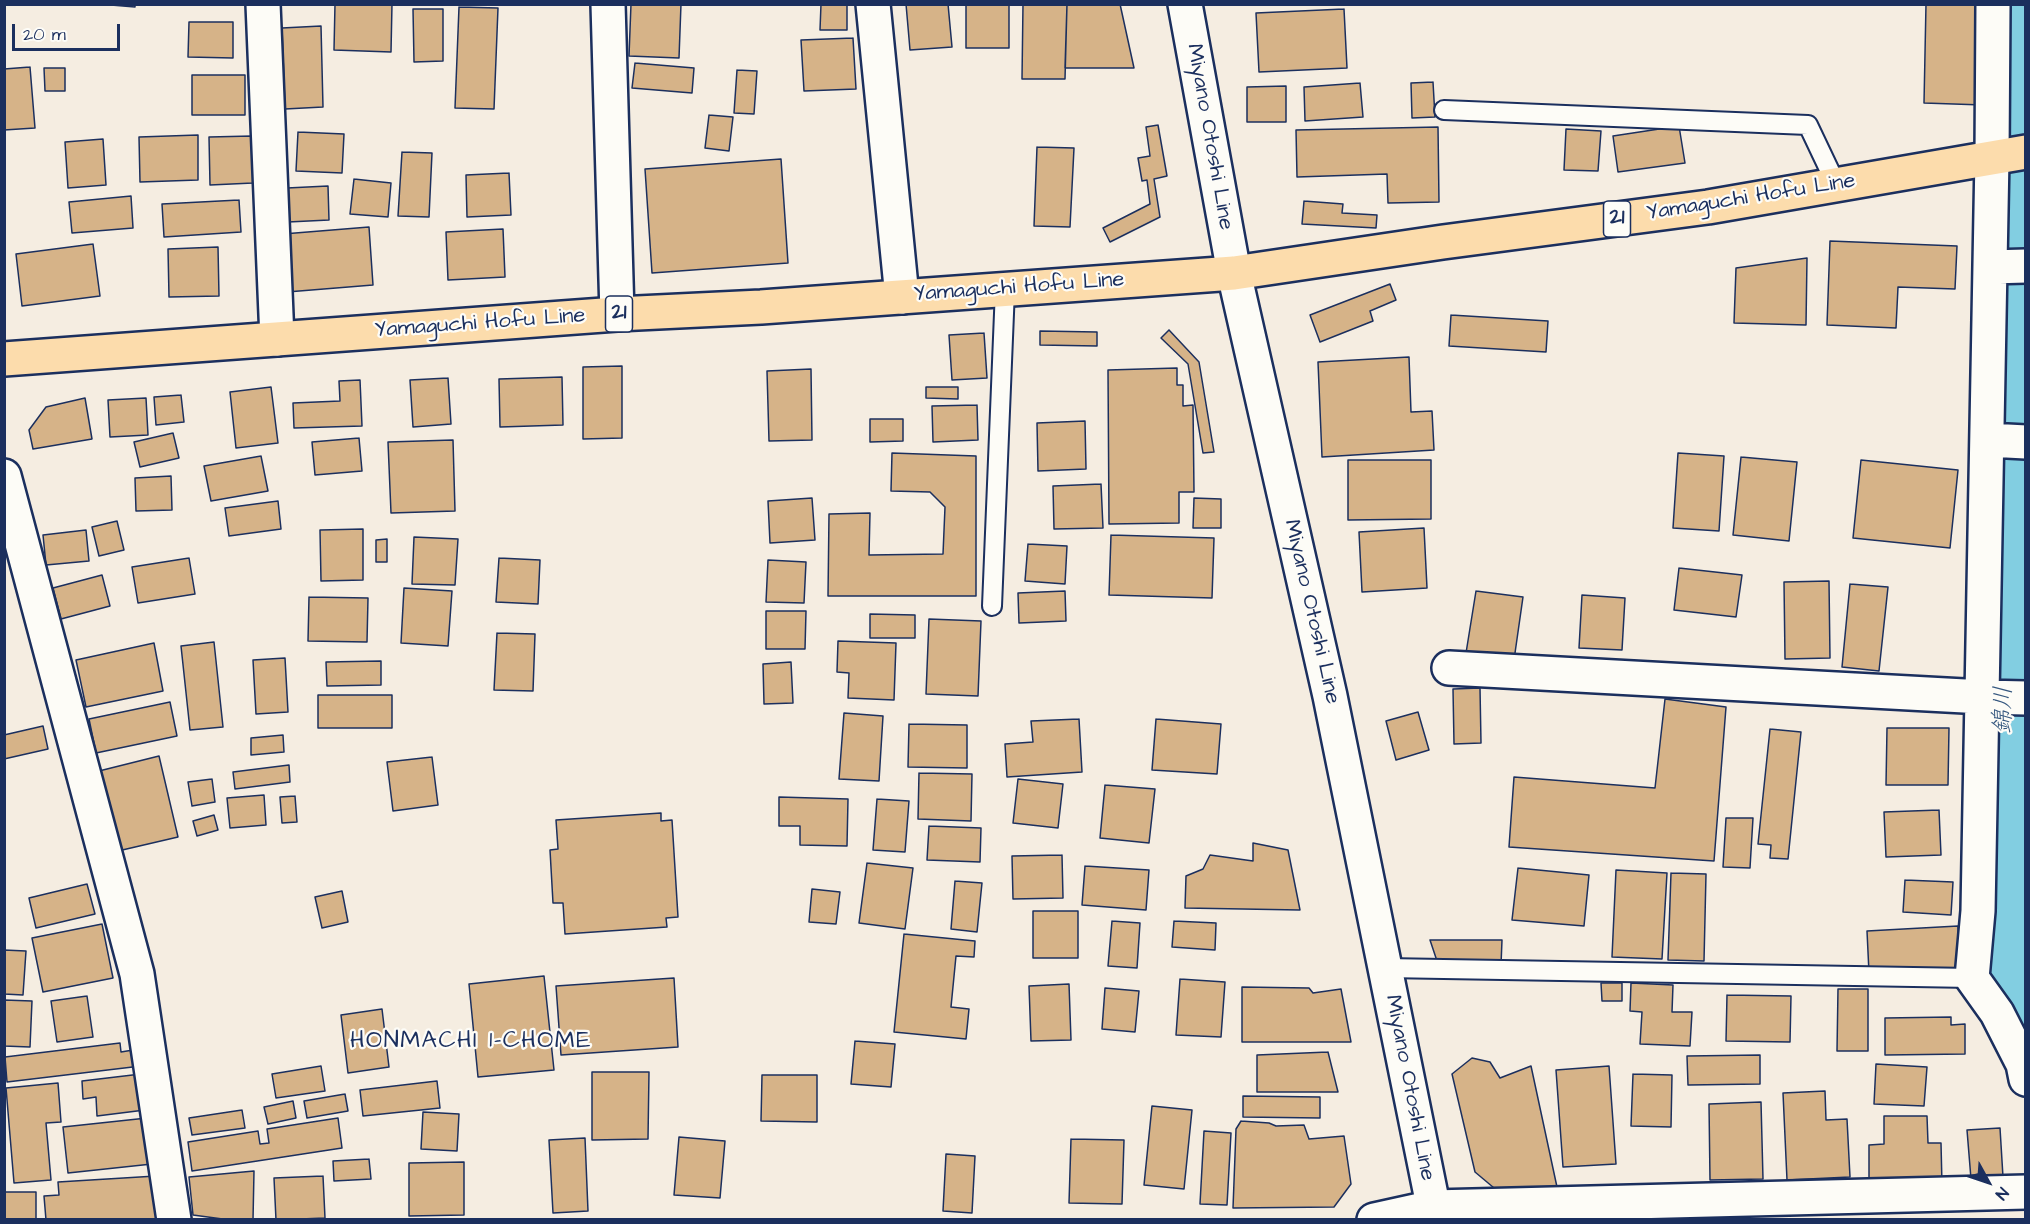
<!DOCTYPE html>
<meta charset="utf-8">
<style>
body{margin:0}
#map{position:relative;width:2030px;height:1224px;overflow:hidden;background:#f5ede1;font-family:"Architects Daughter",sans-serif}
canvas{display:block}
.frame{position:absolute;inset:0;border:6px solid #1b2f5e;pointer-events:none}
.north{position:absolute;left:1958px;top:1152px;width:60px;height:60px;-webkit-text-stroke:4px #fdfcf7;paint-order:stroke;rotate:130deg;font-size:16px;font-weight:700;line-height:24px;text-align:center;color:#1b2f5e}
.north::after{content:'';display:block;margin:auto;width:21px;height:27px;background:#1b2f5e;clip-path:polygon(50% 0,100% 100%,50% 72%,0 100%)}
.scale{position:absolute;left:12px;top:24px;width:108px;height:27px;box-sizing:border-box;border:3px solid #1b2f5e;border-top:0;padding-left:8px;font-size:18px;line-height:21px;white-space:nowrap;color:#1b2f5e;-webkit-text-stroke:4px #fdfcf7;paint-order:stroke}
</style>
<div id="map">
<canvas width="2030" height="1224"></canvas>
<div class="frame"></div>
<div class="north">N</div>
<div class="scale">20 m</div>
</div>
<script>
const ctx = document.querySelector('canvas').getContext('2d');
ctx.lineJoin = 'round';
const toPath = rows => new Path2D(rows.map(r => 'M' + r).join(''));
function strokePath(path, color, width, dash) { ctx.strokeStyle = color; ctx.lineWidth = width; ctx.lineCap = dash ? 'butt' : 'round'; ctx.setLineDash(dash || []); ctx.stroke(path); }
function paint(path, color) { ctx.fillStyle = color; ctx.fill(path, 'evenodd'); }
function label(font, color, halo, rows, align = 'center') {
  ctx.font = font + ' "Architects Daughter","Klee One",sans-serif'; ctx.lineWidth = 4.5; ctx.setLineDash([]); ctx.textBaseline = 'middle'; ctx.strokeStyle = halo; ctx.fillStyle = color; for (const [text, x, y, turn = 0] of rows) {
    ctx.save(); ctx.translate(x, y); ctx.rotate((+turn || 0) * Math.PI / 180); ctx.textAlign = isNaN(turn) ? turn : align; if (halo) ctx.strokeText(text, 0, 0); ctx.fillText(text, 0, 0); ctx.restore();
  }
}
strokePath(toPath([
 [2016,4,2008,487,2003,873,2004,953,2005,983,2026,1022]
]), '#82cee1', 64);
const building = toPath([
 [99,4,135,4,135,7,99,4],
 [335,4,392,4,391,52,334,50,335,4],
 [631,4,681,4,679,58,629,56,631,4],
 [821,4,847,4,847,30,820,30,821,4],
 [906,4,948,4,952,47,910,50,906,4],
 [966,4,1009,4,1009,48,966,48,966,4],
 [1023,4,1067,4,1065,79,1022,79,1023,4],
 [1067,4,1120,4,1134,68,1065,68,1067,4],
 [1926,4,1986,4,1983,105,1924,103,1926,4],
 [459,7,498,8,494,109,455,108,459,7],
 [413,9,443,9,443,61,414,62,413,9],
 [1344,9,1347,68,1259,72,1256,13,1344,9],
 [189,22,233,22,233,58,188,57,189,22],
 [321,26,323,107,285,109,282,28,321,26],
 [853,38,856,89,804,91,801,40,853,38],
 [635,63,694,68,692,93,632,88,635,63],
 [30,67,35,128,4,130,4,69,30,67],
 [44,68,65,68,65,91,45,91,44,68],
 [737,70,757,71,754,114,734,113,737,70],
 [192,75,245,75,245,115,192,115,192,75],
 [1433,82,1435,117,1412,118,1411,83,1433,82],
 [1360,83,1363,117,1305,121,1304,87,1360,83],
 [1286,86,1286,122,1247,122,1247,87,1286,86],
 [709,115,733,117,729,151,705,148,709,115],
 [1158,125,1167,176,1154,179,1160,217,1110,242,1103,228,1150,204,1147,180,1142,181,1138,158,1150,156,1146,127,1158,125],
 [1679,126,1685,163,1618,172,1613,136,1679,126],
 [1438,127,1439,202,1388,203,1387,174,1297,177,1296,130,1438,127],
 [1566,129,1601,131,1598,171,1564,170,1566,129],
 [298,132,344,134,342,173,296,171,298,132],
 [198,135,198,180,140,182,139,137,198,135],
 [252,136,253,183,210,185,209,137,252,136],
 [103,139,106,185,68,188,65,142,103,139],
 [1037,147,1074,148,1070,227,1034,226,1037,147],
 [402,152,432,153,429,217,398,216,402,152],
 [781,159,788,263,652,273,645,169,781,159],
 [509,173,511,215,467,217,466,175,509,173],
 [354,179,391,183,388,217,350,214,354,179],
 [328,186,329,220,288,222,287,188,328,186],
 [131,196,133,228,72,233,69,202,131,196],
 [239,200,241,232,164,237,162,204,239,200],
 [1304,201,1343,204,1342,213,1377,215,1376,228,1302,224,1304,201],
 [369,227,373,285,287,292,283,234,369,227],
 [503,229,505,277,448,280,446,232,503,229],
 [1830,241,1957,246,1955,289,1898,287,1896,328,1827,325,1830,241],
 [93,244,100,296,22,306,16,254,93,244],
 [218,247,219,296,169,297,168,249,218,247],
 [1807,258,1806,325,1734,323,1736,268,1807,258],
 [1390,284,1396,300,1370,311,1373,321,1320,342,1310,315,1390,284],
 [1451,315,1548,321,1546,352,1449,346,1451,315],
 [1169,330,1199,362,1214,452,1203,453,1188,364,1161,338,1169,330],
 [1040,331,1097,332,1097,346,1040,345,1040,331],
 [984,333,987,378,952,380,949,335,984,333],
 [1409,357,1411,412,1432,411,1434,450,1322,457,1318,362,1409,357],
 [622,366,622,438,583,439,583,367,622,366],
 [1177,368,1177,385,1183,385,1183,406,1193,405,1194,492,1179,492,1179,523,1109,524,1108,370,1177,368],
 [811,369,812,440,769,441,767,371,811,369],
 [562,377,563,425,500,427,499,379,562,377],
 [448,378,451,424,413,427,410,380,448,378],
 [360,380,362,426,294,428,293,403,340,401,339,381,360,380],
 [271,387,278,443,236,448,230,392,271,387],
 [926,387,958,387,958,399,926,398,926,387],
 [181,395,184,422,156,425,154,397,181,395],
 [85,398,92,439,33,449,29,430,46,407,85,398],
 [146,398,148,435,110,437,108,400,146,398],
 [977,405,978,440,933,442,932,406,977,405],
 [870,419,903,419,903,441,870,442,870,419],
 [1085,421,1086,469,1038,471,1037,423,1085,421],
 [173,433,179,458,140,467,134,442,173,433],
 [359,438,362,471,315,475,312,442,359,438],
 [453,440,455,511,391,513,388,442,453,440],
 [892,453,976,456,976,596,828,596,829,514,870,513,869,555,943,554,945,507,930,492,891,491,892,453],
 [1678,453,1724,456,1719,531,1673,528,1678,453],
 [261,456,268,491,211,501,204,466,261,456],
 [1741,457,1797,462,1789,541,1733,535,1741,457],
 [1348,460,1431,460,1431,519,1348,520,1348,460],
 [1861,460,1958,470,1950,548,1853,538,1861,460],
 [171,476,172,510,136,511,135,478,171,476],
 [1101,484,1103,528,1054,529,1053,486,1101,484],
 [812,498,815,540,770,543,768,501,812,498],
 [1194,498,1221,499,1221,528,1193,528,1194,498],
 [278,501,281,529,229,536,225,508,278,501],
 [117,521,124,550,99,556,92,527,117,521],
 [1424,528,1427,588,1362,592,1359,532,1424,528],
 [363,529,363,580,321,581,320,530,363,529],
 [86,530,89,561,46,565,43,535,86,530],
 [1111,535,1214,538,1212,598,1109,595,1111,535],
 [414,537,458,539,455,585,412,584,414,537],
 [387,539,387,562,376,562,376,540,387,539],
 [1028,544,1067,546,1065,584,1025,581,1028,544],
 [189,558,195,594,138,603,132,567,189,558],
 [499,558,540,560,538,604,496,602,499,558],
 [768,560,806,562,804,603,766,602,768,560],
 [1679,568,1742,575,1736,617,1674,610,1679,568],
 [102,575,110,606,61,619,53,588,102,575],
 [1829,581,1830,658,1785,659,1784,582,1829,581],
 [1850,584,1888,587,1879,671,1842,667,1850,584],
 [404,588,452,591,448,646,401,643,404,588],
 [1065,591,1066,621,1019,623,1018,593,1065,591],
 [1476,591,1523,597,1514,660,1466,653,1476,591],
 [1582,595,1625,598,1622,650,1579,648,1582,595],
 [309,597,368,598,367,642,308,641,309,597],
 [766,611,806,611,805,649,766,649,766,611],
 [870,614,915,615,915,638,870,638,870,614],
 [929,619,981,621,978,696,926,694,929,619],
 [497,633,535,634,533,691,494,690,497,633],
 [838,641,896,643,894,700,848,698,849,673,837,672,838,641],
 [214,642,223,727,190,730,181,646,214,642],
 [154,643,163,691,86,707,76,660,154,643],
 [285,658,288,712,256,714,253,660,285,658],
 [381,661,381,685,327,686,326,662,381,661],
 [791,662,793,703,764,704,763,664,791,662],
 [1480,688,1481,743,1454,744,1453,689,1480,688],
 [318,695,392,695,392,728,318,728,318,695],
 [1665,699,1726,707,1714,861,1509,847,1514,777,1655,788,1665,699],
 [170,702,177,736,96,753,89,719,170,702],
 [1418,712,1429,750,1396,760,1386,721,1418,712],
 [844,713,883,716,879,781,839,779,844,713],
 [1079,719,1082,772,1007,777,1005,744,1033,742,1031,721,1079,719],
 [1156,719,1221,724,1217,774,1152,770,1156,719],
 [909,724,967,725,967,768,908,767,909,724],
 [43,726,48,749,4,759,4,735,43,726],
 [1887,728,1949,728,1948,785,1886,785,1887,728],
 [1770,729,1801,732,1788,859,1770,858,1771,845,1758,844,1770,729],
 [283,735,284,752,251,755,251,738,283,735],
 [159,756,178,837,118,851,99,771,159,756],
 [432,757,438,805,393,811,387,762,432,757],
 [289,765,290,782,235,789,233,772,289,765],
 [919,773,972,774,971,821,918,819,919,773],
 [212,779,215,802,192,806,188,782,212,779],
 [1018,779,1063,784,1058,828,1013,823,1018,779],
 [1105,785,1155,789,1149,843,1100,838,1105,785],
 [264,795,266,825,230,828,227,798,264,795],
 [295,796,297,822,282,823,280,797,295,796],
 [779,797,848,799,847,846,800,845,800,826,779,826,779,797],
 [877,799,909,801,905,852,873,850,877,799],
 [1939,810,1941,855,1886,857,1884,812,1939,810],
 [661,813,661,821,672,820,678,917,666,918,667,927,565,934,563,903,553,903,550,850,558,849,556,820,661,813],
 [214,815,218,830,197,836,193,821,214,815],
 [1726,818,1753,818,1750,868,1723,867,1726,818],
 [929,826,981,828,980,862,927,860,929,826],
 [1253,843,1288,850,1300,910,1185,908,1186,876,1203,869,1210,855,1253,861,1253,843],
 [1062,855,1063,898,1013,899,1012,856,1062,855],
 [867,863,913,868,905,929,859,923,867,863],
 [1085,866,1149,870,1146,910,1082,905,1085,866],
 [1518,868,1589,875,1584,926,1512,920,1518,868],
 [1616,870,1667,873,1662,959,1612,957,1616,870],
 [1671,873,1706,874,1704,961,1668,960,1671,873],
 [1905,880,1953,882,1951,915,1903,912,1905,880],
 [955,881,982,883,977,932,951,929,955,881],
 [87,884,95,914,36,928,29,898,87,884],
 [812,889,840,892,836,924,809,922,812,889],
 [342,891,348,922,322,928,315,897,342,891],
 [1033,911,1078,911,1078,958,1033,958,1033,911],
 [1112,921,1140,923,1137,968,1108,966,1112,921],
 [1174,921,1216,923,1215,950,1172,947,1174,921],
 [102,924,113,978,43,992,32,938,102,924],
 [1958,926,1960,968,1869,973,1867,931,1958,926],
 [904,934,975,941,974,957,956,956,951,1007,969,1009,966,1039,894,1032,904,934],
 [1430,940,1502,940,1501,965,1438,964,1430,940],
 [4,950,26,951,23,995,4,994,4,950],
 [544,976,554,1070,478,1077,469,984,544,976],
 [674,978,678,1047,561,1055,556,986,674,978],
 [1180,979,1225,982,1221,1037,1176,1035,1180,979],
 [1601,983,1622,983,1622,1001,1602,1001,1601,983],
 [1631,983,1673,985,1672,1012,1692,1012,1690,1046,1640,1044,1642,1012,1630,1011,1631,983],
 [1069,984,1071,1040,1031,1041,1029,986,1069,984],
 [1242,987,1309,988,1313,993,1341,989,1351,1042,1242,1042,1242,987],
 [1105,988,1139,991,1135,1032,1102,1029,1105,988],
 [1838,989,1868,989,1868,1051,1837,1051,1838,989],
 [1727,995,1791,996,1790,1042,1726,1041,1727,995],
 [87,996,93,1037,57,1042,51,1001,87,996],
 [4,1000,32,1001,30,1047,4,1046,4,1000],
 [382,1009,389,1067,348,1073,341,1015,382,1009],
 [1951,1017,1951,1025,1965,1024,1965,1054,1885,1055,1885,1018,1951,1017],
 [855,1041,895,1044,891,1087,851,1084,855,1041],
 [120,1043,121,1052,139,1049,141,1066,7,1082,5,1057,120,1043],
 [1328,1052,1338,1092,1257,1092,1257,1055,1328,1052],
 [1760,1055,1760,1084,1688,1085,1687,1056,1760,1055],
 [1472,1058,1490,1062,1500,1078,1531,1066,1557,1187,1506,1198,1475,1172,1452,1074,1472,1058],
 [1876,1064,1927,1067,1924,1106,1874,1104,1876,1064],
 [321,1066,325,1091,276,1098,272,1074,321,1066],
 [1609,1066,1616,1164,1563,1167,1556,1070,1609,1066],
 [592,1072,649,1072,648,1139,592,1140,592,1072],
 [141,1074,145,1110,97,1116,96,1097,83,1099,82,1081,141,1074],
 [1633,1074,1672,1075,1671,1127,1631,1126,1633,1074],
 [762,1075,817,1075,817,1122,761,1121,762,1075],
 [437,1081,440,1108,363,1116,360,1090,437,1081],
 [58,1083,61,1122,46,1123,51,1180,14,1183,6,1088,58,1083],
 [1825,1091,1826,1120,1847,1119,1850,1177,1787,1180,1783,1093,1825,1091],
 [345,1094,348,1111,307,1118,304,1101,345,1094],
 [1243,1096,1320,1097,1320,1118,1243,1117,1243,1096],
 [293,1101,296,1118,268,1124,264,1107,293,1101],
 [1761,1102,1763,1179,1710,1180,1709,1104,1761,1102],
 [1152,1106,1192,1110,1184,1189,1144,1185,1152,1106],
 [242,1110,245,1128,192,1135,189,1118,242,1110],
 [423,1112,459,1114,457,1151,421,1149,423,1112],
 [1884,1116,1927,1116,1928,1143,1941,1143,1942,1185,1869,1186,1869,1145,1884,1144,1884,1116],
 [147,1118,152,1164,68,1173,63,1127,147,1118],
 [338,1118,342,1148,192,1171,188,1142,258,1131,260,1144,269,1143,267,1129,338,1118],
 [1241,1121,1269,1123,1276,1126,1304,1125,1309,1139,1344,1136,1351,1184,1334,1207,1233,1208,1236,1129,1241,1121],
 [2000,1128,2003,1177,1971,1179,1967,1130,2000,1128],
 [1204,1131,1231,1133,1227,1205,1200,1204,1204,1131],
 [679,1137,725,1141,720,1198,674,1195,679,1137],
 [585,1138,588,1211,553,1213,549,1140,585,1138],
 [1071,1139,1124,1140,1122,1204,1069,1203,1071,1139],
 [946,1154,975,1156,972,1213,943,1211,946,1154],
 [369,1159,371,1179,334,1181,333,1161,369,1159],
 [464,1162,464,1215,409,1216,409,1163,464,1162],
 [254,1171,253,1220,230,1220,193,1215,189,1177,254,1171],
 [156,1176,159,1220,46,1220,44,1196,59,1195,58,1182,156,1176],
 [323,1176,325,1218,276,1220,274,1178,323,1176],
 [4,1192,36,1192,36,1220,4,1220,4,1192]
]);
paint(building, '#d6b388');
strokePath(building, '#1b2f5e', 1.5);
const service = toPath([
 [1444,110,1808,125,1836,184],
 [992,606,1005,289],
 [1385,968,1972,978]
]);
const minor = toPath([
 [263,4,277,339],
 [608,4,617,314],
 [873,4,902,297],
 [1993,4,1992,157,1978,911,1972,978,1997,1013,2023,1064,2026,1079],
 [1990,267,2026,266],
 [1988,440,2026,442],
 [4,476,137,974,174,1220],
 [1449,668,1983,697,2026,698],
 [1374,1220,1433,1207,2026,1192]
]);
const secondary = toPath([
 [1185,4,1234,273,1330,696,1436,1220]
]);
const primary = toPath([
 [4,359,617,314,761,307,1234,273,1443,242,1708,207,2026,152]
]);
strokePath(service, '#1b2f5e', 22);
strokePath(minor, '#1b2f5e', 38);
strokePath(secondary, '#1b2f5e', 38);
strokePath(primary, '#1b2f5e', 38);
strokePath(service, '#fdfcf7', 18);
strokePath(minor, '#fdfcf7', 33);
strokePath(secondary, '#fdfcf7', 33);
strokePath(primary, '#fcdcac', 33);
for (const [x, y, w] of [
 [1617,219,27],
 [619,314,27]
]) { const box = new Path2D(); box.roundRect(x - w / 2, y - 18, w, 36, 4.5); ctx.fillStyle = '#fdfcf7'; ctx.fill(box); strokePath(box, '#1b2f5e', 1.5); }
label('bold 21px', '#1b2f5e', null, [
 ["21",1617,219],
 ["21",619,314]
]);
label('22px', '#1b2f5e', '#fdfcf7', [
 ["Miyano Otoshi Line",1209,137,80],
 ["Yamaguchi Hofu Line",1751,198,-9],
 ["Yamaguchi Hofu Line",1019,288,-4],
 ["Yamaguchi Hofu Line",480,324,-4],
 ["Miyano Otoshi Line",1311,612,77],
 ["Miyano Otoshi Line",1409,1088,79]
]);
label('italic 24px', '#35577f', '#fdfcf7', [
 ["錦川",2005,710,-89]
]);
ctx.letterSpacing = '1.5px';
label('24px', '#1b2f5e', '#fdfcf7', [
 ["HONMACHI 1-CHOME",471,1042]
]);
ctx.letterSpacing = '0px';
</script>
